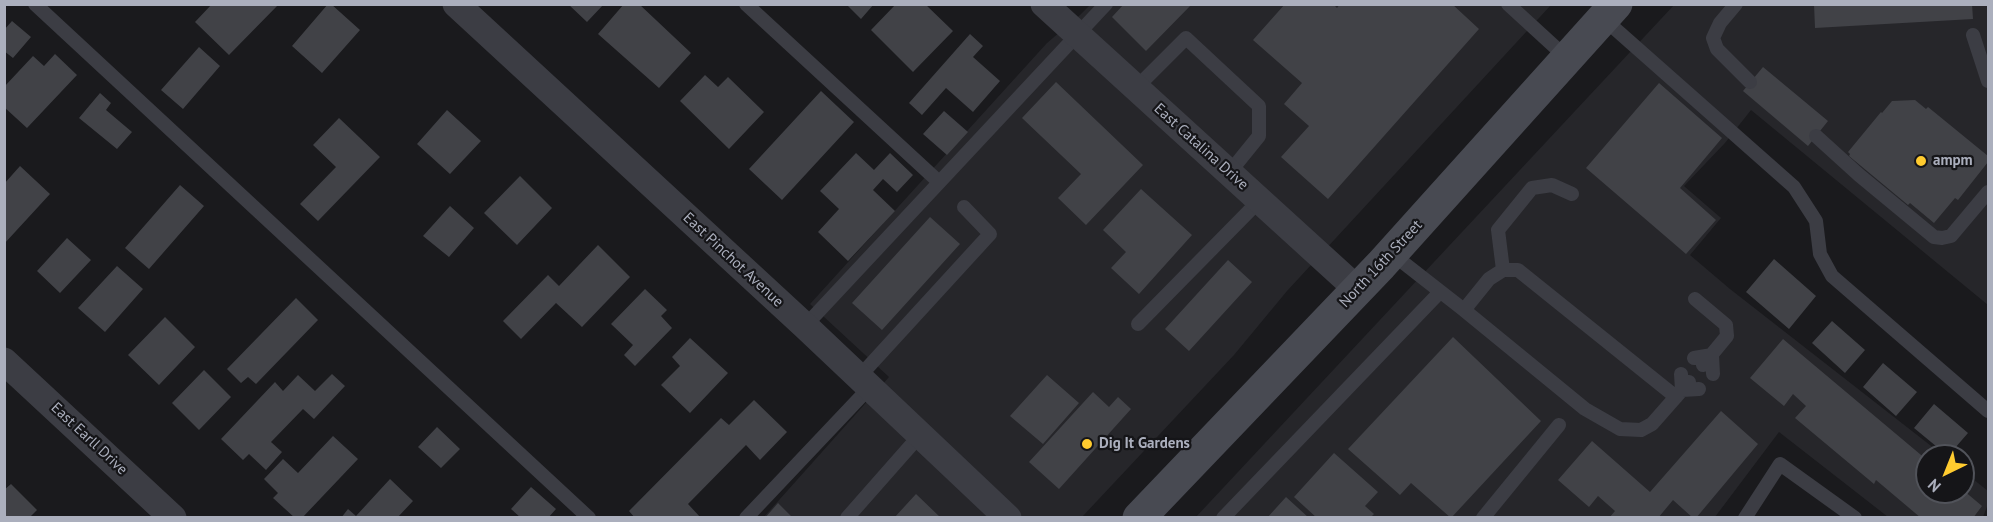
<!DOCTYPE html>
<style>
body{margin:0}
#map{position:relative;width:1993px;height:522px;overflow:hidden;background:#1a1a1d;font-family:"PT Sans",sans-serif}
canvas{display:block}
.frame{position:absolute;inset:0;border:6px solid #abafbd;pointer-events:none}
.north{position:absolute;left:1915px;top:444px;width:60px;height:60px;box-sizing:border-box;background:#151518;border:2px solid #51535a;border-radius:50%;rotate:223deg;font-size:16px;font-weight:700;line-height:24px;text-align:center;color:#abafbd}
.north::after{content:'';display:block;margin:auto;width:21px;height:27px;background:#ffcb2f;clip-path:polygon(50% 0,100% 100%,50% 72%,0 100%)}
</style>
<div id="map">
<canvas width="1993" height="522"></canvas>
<div class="frame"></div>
<div class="north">N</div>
</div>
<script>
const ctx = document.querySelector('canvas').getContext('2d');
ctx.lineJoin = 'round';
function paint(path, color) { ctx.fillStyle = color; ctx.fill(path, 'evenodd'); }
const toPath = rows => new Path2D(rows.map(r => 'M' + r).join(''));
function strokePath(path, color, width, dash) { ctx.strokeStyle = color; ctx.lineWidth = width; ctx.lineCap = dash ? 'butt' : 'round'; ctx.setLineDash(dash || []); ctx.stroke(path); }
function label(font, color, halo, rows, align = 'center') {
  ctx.font = font + ' "PT Sans",sans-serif'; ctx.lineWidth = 4.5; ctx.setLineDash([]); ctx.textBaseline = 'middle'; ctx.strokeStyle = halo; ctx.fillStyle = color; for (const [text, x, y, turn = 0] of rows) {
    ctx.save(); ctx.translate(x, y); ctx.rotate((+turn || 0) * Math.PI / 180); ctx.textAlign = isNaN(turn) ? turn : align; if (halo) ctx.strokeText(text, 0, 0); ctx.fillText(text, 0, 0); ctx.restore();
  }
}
paint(toPath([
 [1090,5,1551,5,1287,291,1234,355,1082,517,763,518,889,377,810,304,1047,43,1080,15],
 [1674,5,1988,5,1988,305,1751,110,1725,143,1684,186,1721,218,1690,255,1730,289,1944,456,1927,456,1927,492,1963,492,1963,471,1988,491,1988,504,1983,517,1888,517,1779,432,1715,517,1195,518]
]), '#26262a');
paint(toPath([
 [212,4,279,4,229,55,195,22],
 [328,4,331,4,360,30,322,73,292,46],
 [568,4,604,4,587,22],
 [624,4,639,4,691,53,659,88,598,34],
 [846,4,874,4,861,19],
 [896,4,925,4,953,31,913,72,871,30],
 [1124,4,1192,4,1146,51,1112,17],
 [1285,4,1333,4,1337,8,1340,4,1375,4,1376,6,1378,4,1452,4,1479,29,1328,199,1281,157,1309,126,1284,104,1302,83,1253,40],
 [1814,4,1972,4,1973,19,1815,28],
 [12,21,31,37,13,58,4,51,4,30],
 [970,34,983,46,973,57,1000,81,973,112,946,88,922,115,909,103],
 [199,47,220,66,183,109,161,90],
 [55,54,77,75,27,128,4,107,4,87,33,56,44,66],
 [1763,67,1828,121,1808,146,1743,91],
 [705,75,718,87,728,77,764,112,729,149,680,101],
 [1056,82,1143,165,1086,225,1058,198,1081,174,1022,118],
 [1659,83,1722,138,1680,188,1716,220,1686,254,1586,168],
 [821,91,854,122,782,200,749,169],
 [100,93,111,103,106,110,132,132,117,149,79,118],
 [1915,100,1926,109,1928,107,1988,156,1988,162,1958,200,1955,198,1934,223,1910,203,1908,205,1849,156,1850,154,1848,152,1881,112,1882,113,1892,101],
 [447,110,481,141,450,174,417,144],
 [944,111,968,132,947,155,923,134],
 [339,118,380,157,318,221,300,204,336,167,313,145],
 [856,153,874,170,890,153,913,175,897,192,883,179,873,190,895,211,848,261,818,232,839,209,820,191],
 [20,166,50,194,4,244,4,184],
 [520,176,552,208,517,245,484,213],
 [180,185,204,206,149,269,125,248],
 [1141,189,1192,235,1139,294,1111,268,1126,252,1103,230],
 [450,206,474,228,449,257,423,236],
 [930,217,960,244,882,330,852,303],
 [67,238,91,260,60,293,37,271],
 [598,245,630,277,582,327,556,303,521,339,503,321,548,275,559,286],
 [1774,259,1816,296,1789,329,1746,292],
 [1228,260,1252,282,1189,351,1165,329],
 [117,266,143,289,105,332,78,308],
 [645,289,667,310,661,316,672,328,635,366,624,355,633,345,611,324],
 [296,298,318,320,256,384,248,377,241,383,227,369],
 [165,317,195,347,159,385,128,355],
 [1832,321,1865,350,1845,373,1812,343],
 [1453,337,1541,421,1451,518,1411,483,1400,495,1348,449],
 [690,338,728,373,690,413,661,385,680,366,672,357],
 [1783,339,1927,460,1927,492,1963,492,1963,490,1982,506,1973,518,1921,518,1876,480,1874,484,1795,418,1806,406,1793,394,1784,406,1750,378],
 [1883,363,1917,392,1896,416,1863,387],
 [204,370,231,397,199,430,172,403],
 [332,374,345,386,314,419,303,409,271,442,282,452,266,470,249,454,243,460,221,439,275,382,283,391,298,375,315,391],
 [1047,375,1079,403,1043,444,1010,416],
 [1093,392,1109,407,1118,397,1131,409,1059,489,1029,462],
 [754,400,787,432,760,460,746,445,688,504,701,518,635,518,629,511,721,418,729,425],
 [1934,404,1968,433,1948,456,1914,428],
 [1721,411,1758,444,1696,518,1693,518,1673,500,1658,518,1609,518,1615,511,1598,496,1589,507,1558,480,1592,441,1650,492],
 [437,427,460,449,441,468,418,447],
 [333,436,358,459,302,518,295,518,273,498,278,493,264,479,283,459,298,473],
 [1334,453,1378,492,1365,506,1374,514,1370,518,1317,518,1294,497],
 [390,479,413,501,397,518,341,518,348,509,356,516],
 [11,484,37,510,29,518,4,518,4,490],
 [531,487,556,509,548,518,521,518,511,509],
 [916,494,941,518,894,518],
 [1286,497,1309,518,1267,518],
 [778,503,793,518,765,518]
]), '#414247');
strokePath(toPath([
 [35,4,589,518],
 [746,4,939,182],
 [1508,4,1568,59],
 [1736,4,1720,23,1713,38,1717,49,1750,82],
 [1604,19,1794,187,1816,221,1820,254,1832,276,1988,411],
 [1973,35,1988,81],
 [1136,88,1186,38,1259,106,1259,136,1229,173],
 [1816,136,1859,175,1934,237,1942,238,1951,236,1988,192],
 [1391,253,1464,310,1489,279,1503,270,1518,270,1676,397],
 [1503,270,1498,230,1532,188,1552,185,1572,194],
 [1695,299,1726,325,1727,336,1703,365],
 [1464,310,1585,409,1620,429,1641,430,1652,424,1689,382],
 [1138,324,1259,201],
 [805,326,1106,4],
 [1694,358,1712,355,1713,374],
 [1681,374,1682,390,1699,389],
 [859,377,990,234,964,207],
 [746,518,870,387],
 [847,518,921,434],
 [1223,518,1440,292],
 [1483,518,1559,425],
 [1745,518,1780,464,1855,518]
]), '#3c3d44', 14);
strokePath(toPath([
 [456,4,805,326,1008,518],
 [1044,4,1358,290],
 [4,361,173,518]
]), '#3c3d44', 27);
strokePath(toPath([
 [1139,518,1381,265,1616,4]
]), '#484a52', 33);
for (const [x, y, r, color] of [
 [1921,161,6,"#ffcb2f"],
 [1087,444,6,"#ffcb2f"]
]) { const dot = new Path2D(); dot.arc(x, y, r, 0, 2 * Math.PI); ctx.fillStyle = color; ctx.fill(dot); strokePath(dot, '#151518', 2); }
label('15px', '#abafbd', '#151518', [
 ["East Catalina Drive",1201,147,42],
 ["East Pinchot Avenue",733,260,43],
 ["North 16th Street",1381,264,-47],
 ["East Earll Drive",89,439,43]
]);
label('bold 15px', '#abafbd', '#151518', [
 ["ampm",1933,161],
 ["Dig It Gardens",1099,444]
], 'left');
</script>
